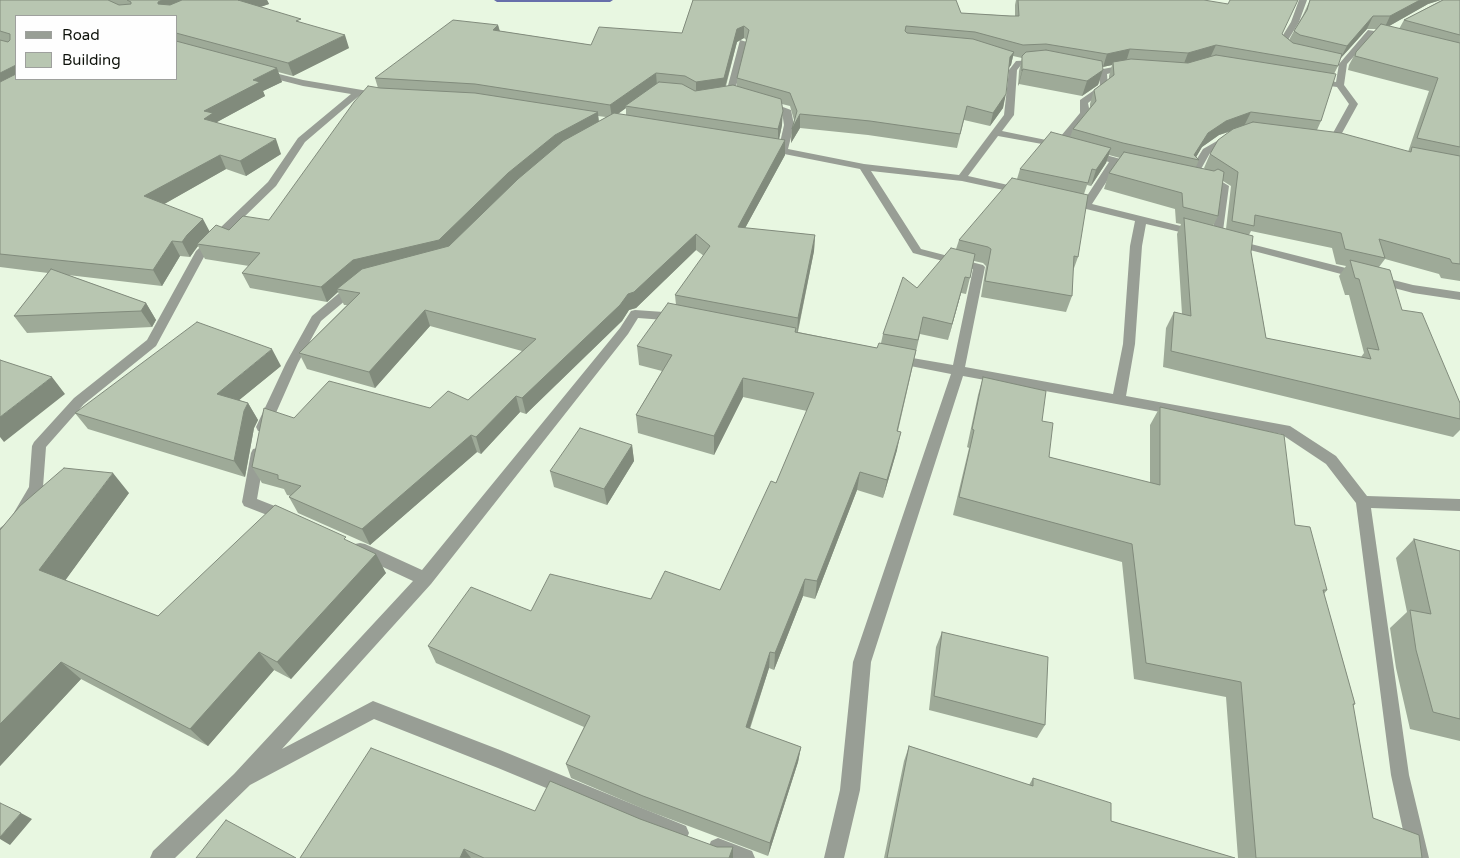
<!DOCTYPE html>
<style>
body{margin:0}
#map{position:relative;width:1460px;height:858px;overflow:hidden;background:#e8f7e1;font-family:"Varela Round",sans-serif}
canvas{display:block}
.legend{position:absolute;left:15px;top:15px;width:162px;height:65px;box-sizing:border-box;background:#fefefe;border:1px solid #9ea09d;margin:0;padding:6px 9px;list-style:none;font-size:15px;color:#0f130c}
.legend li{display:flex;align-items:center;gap:10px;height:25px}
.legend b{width:25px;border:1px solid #9ea09d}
</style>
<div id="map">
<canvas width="1460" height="858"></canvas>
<ul class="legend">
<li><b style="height:6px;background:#989e95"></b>Road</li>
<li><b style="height:14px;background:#b8c6b1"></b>Building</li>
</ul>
</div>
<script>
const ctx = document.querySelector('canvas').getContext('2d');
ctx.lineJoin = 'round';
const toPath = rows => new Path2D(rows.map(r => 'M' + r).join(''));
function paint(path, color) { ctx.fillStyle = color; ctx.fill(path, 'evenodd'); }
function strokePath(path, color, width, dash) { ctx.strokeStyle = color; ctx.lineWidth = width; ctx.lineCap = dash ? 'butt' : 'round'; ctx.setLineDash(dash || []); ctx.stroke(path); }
paint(toPath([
 [494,0,613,0,610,2,497,2,494,0]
]), '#676fab');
paint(toPath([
 [1299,0,1307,0,1299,22,1285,45,1293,52,1289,54,1277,45,1291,22,1299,0],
 [1368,30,1391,34,1395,36,1391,38,1373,35,1347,64,1344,85,1358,104,1336,144,1330,144,1328,142,1349,104,1337,87,1316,84,1312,81,1316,78,1336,82,1339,64,1368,30],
 [740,40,747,42,734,95,725,99,719,99,719,95,726,93,740,40],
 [1038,60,1042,62,1041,64,1021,65,1017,70,1014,115,1002,131,1056,142,1080,113,1080,100,1100,86,1099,74,1081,70,1081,66,1103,69,1129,64,1133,67,1107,74,1108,87,1088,103,1090,113,1065,144,1064,148,998,136,968,176,1026,189,1026,193,1022,194,962,181,871,171,921,249,983,265,985,267,965,367,1113,394,1123,344,1130,246,1135,221,1066,204,1065,202,1070,199,1083,202,1109,162,1088,156,1088,152,1091,151,1139,164,1141,166,1136,169,1118,164,1092,204,1201,231,1202,233,1197,236,1146,224,1142,246,1135,344,1126,396,1290,426,1336,456,1367,496,1460,499,1460,511,1371,508,1409,775,1429,858,1409,858,1391,775,1356,503,1326,464,1281,434,963,376,871,662,860,790,844,858,824,858,840,790,853,662,951,374,895,363,889,359,895,355,953,365,973,269,913,253,860,169,764,150,762,148,767,145,779,147,784,125,782,112,760,103,764,100,791,110,794,125,788,149,864,164,959,175,1004,115,1009,70,1016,61,1038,60],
 [263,70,303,80,380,93,384,96,380,99,360,95,305,142,276,186,205,255,156,346,84,404,46,447,43,487,19,529,5,541,0,543,0,528,9,521,29,487,32,446,34,442,74,398,147,340,196,251,268,182,298,138,351,94,303,86,260,75,260,71,263,70],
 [1231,133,1234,134,1234,138,1210,153,1201,169,1229,186,1222,238,1217,241,1212,238,1219,187,1190,170,1203,149,1231,133],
 [1235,240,1413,285,1460,292,1460,300,1413,293,1231,245,1229,243,1235,240],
 [355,282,359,283,361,286,359,289,321,321,298,363,268,431,258,431,256,427,286,363,312,316,351,283,355,282],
 [635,310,678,313,684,317,678,321,638,318,628,334,431,584,282,749,373,701,500,750,686,826,689,833,686,840,679,843,498,768,374,719,250,785,175,858,150,858,153,851,234,774,413,581,355,554,352,549,355,544,360,543,365,544,422,570,620,328,631,311,635,310],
 [258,448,263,449,265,453,257,499,290,512,293,516,290,520,285,522,280,520,244,506,242,502,251,453,253,449,258,448],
 [718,838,752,851,755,858,718,858,711,855,708,848,711,841,718,838]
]), '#989e95');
paint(toPath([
 [0,0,267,0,269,4,260,7,302,23,349,48,293,76,278,72,282,82,263,91,265,96,217,122,217,123,281,154,246,176,226,169,164,204,209,232,229,230,269,220,378,88,375,78,498,25,500,31,591,45,682,33,693,0,961,13,1015,16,1015,5,1016,0,1204,0,1282,34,1289,40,1294,31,1303,15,1310,0,1460,0,1460,281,1441,278,1439,274,1385,259,1379,267,1402,310,1460,403,1460,430,1453,437,1163,367,1166,328,1174,312,1182,314,1177,234,1181,224,1176,223,1175,209,1104,189,1109,173,1120,158,1109,155,1106,163,1091,186,1087,185,1084,194,1078,257,1073,271,1072,296,1066,312,981,297,986,266,983,263,974,261,966,294,961,293,948,340,920,334,898,431,897,450,883,498,857,490,815,599,803,596,774,670,769,668,750,729,801,747,798,762,768,856,646,810,571,778,566,764,584,727,436,663,428,646,531,611,651,599,720,590,776,483,807,411,743,397,714,455,638,433,636,415,662,371,639,365,637,346,676,305,675,295,704,256,696,250,636,308,629,310,622,321,526,414,520,412,481,454,477,452,370,545,298,513,289,497,291,496,287,495,284,489,262,483,252,467,294,418,430,408,468,400,522,351,430,326,375,388,307,369,299,353,347,305,344,305,338,292,327,302,250,288,242,273,249,266,205,259,198,246,195,250,190,257,180,256,162,286,68,275,146,303,156,320,152,327,27,333,14,316,48,273,0,267],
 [1440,0,1442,0,1404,20,1399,29,1389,26,1428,4],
 [16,16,176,16,176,79,16,79],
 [1367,29,1376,29,1356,52,1349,65,1348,70,1429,91,1408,152,1317,130,1321,121,1334,74,1338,66,1340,59],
 [744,38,746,40,737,78,737,86,726,86,737,42],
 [1013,56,1022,58,1019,71,1018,86,1019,84,1082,96,1098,85,1103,70,1102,67,1112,65,1109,76,1109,79,1094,90,1090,104,1090,107,1073,129,1070,137,1020,169,1017,179,959,240,956,249,917,288,883,334,881,343,877,348,798,332,814,251,815,235,745,228,785,155,779,139,782,125,782,104,790,106,794,120,792,129,791,143,800,128,868,135,957,148,964,120,990,126,1003,108,1009,67,1011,65],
 [626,108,626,115,618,114],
 [598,116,606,117,599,121],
 [1229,132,1210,154,1204,168,1205,169,1196,167,1199,160,1196,157,1202,147,1219,135],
 [1223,181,1231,186,1226,229,1213,226,1218,216],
 [1251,231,1332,248,1336,264,1346,266,1339,276,1345,295,1349,295,1364,353,1361,357,1266,338,1251,252,1249,235],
 [281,366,239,400,248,403,258,420,254,428,245,477,88,429,75,413],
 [983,377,1042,421,1049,457,1150,483,1150,425,1160,407,1295,525,1327,590,1324,594,1355,704,1353,706,1373,818,1422,858,1238,858,1226,697,1134,679,1122,562,953,515,969,448,967,447,978,395],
 [632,445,634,461,607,505,554,487,550,471],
 [129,493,65,580,158,616,349,541,386,573,291,679,274,670,208,746,81,679,0,766,0,530],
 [1414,539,1460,551,1460,741,1410,729,1396,668,1390,628,1407,612,1396,558],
 [942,632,1045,725,1037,738,929,710,936,647],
 [909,746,1029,785,1033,778,1111,821,1235,858,884,858,904,761],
 [535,811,640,819,733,858,300,858]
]), '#9eaa98');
paint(toPath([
 [162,0,197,0,164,16,158,4,158,2],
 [238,0,267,0,269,4,243,13],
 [1420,0,1441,0,1428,4,1384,29,1390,16],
 [1373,16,1367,29,1340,59,1347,46],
 [498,25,501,37,493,30],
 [744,26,744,38,737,42,724,91,696,95,696,82,737,29],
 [345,35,349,48,293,76,288,63],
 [1216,45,1210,58,1183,66,1188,53],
 [1130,49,1126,62,1113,62,1112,65,1103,67,1107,54],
 [1014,52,1011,65,1007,70,1010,57],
 [16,65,16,79,0,91,0,73],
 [277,68,282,82,263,91,265,96,217,122,219,128,204,119,204,111,253,80],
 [1023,69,1019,84,1018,86,1022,71],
 [1103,70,1098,85,1082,96,1087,81],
 [656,73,657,86,625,106,626,108,612,118,610,105],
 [1006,94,1003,108,990,126,993,113],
 [783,111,782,125,778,144,778,129],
 [598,112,599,126,443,255,337,289,338,292,327,302,321,287,353,260,508,173,555,135],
 [1251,112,1244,126,1219,135,1202,147,1195,159,1194,155,1208,133,1226,121],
 [800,114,800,128,791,143,792,129],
 [276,139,281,154,246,176,240,161],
 [785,140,785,155,737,243,738,227],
 [1111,148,1106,163,1091,186,1096,170],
 [220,155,226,169,152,211,144,196],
 [203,219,211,234,197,244,198,246,195,250,190,257,182,242,187,235],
 [696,234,696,250,636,308,629,310,622,321,526,414,522,398,628,294],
 [815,235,814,251,797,334,798,318],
 [172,241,180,256,162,286,153,270],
 [965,277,961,293,948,340,952,324],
 [146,303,156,320,152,327,141,311],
 [425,310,430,326,375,388,369,372],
 [272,349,281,366,227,410,217,394],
 [52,377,65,394,4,442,0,437,0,417],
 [743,378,743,397,714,455,714,436],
 [516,396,520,412,481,454,476,437],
 [248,403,258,420,254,428,245,477,234,461,244,411],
 [901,432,897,450,883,498,887,480],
 [471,435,477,452,370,545,362,529],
 [632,445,634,461,607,505,604,489],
 [860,472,857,490,815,599,817,581],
 [113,473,129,493,59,589,39,570],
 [376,554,386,573,291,679,277,662],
 [805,579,803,596,774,670,775,653],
 [259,652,274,670,208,746,190,729],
 [770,652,769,668,745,742,746,727],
 [61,662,81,679,0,766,0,724],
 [801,747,798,762,768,856,770,843],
 [21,813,32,819,10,845,0,839,0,837],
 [733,847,733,858,729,858],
 [464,849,471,858,460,858]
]), '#818b7c');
const building = toPath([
 [0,0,108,0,119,5,131,4,131,2,127,0,162,0,158,2,158,4,170,5,182,0,239,0,238,0,301,19,296,21,345,35,288,63,176,33,176,16,16,16,16,65,0,73,0,40,8,42,10,40,10,34,0,31,0,0],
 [693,0,956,0,961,13,1010,16,1019,16,1018,0,1204,0,1228,4,1230,0,1298,0,1282,34,1293,43,1342,54,1338,66,1216,45,1188,53,1130,49,1107,54,1046,44,1023,45,975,32,906,26,905,31,907,33,973,39,1014,52,1010,57,1006,94,993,113,967,106,960,134,870,121,800,114,792,129,797,111,790,93,737,78,749,30,744,26,737,29,724,78,696,82,685,76,656,73,610,105,475,84,375,78,453,20,498,25,493,30,591,45,599,27,682,33,693,0],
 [1310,0,1420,0,1390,16,1373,16,1347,46,1300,35,1294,31,1307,10,1310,0],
 [1443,0,1460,0,1460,35,1404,20,1443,0],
 [1381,24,1460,43,1460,147,1417,138,1438,78,1355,56,1356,52,1381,24],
 [176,41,277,68,253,80,260,82,204,111,213,113,204,119,276,139,240,161,220,155,144,196,203,219,187,235,182,242,172,241,153,270,0,254,0,82,16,74,16,79,176,79,176,41],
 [1046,50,1102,61,1103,70,1087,81,1023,69,1022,71,1022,56,1026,52,1046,50],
 [1216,55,1336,74,1321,121,1251,112,1226,121,1208,133,1194,155,1199,160,1123,143,1073,129,1096,101,1094,90,1114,75,1113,62,1131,59,1188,63,1216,55],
 [659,82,682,84,695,91,733,85,781,99,783,111,778,129,625,106,659,82],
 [368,86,380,88,475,93,598,112,555,135,508,173,439,240,353,260,321,287,242,273,260,253,197,244,216,225,229,230,243,216,269,220,354,102,368,86],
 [614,113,785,140,738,227,815,235,798,318,675,295,710,246,696,234,634,292,628,294,620,305,522,398,516,396,476,437,471,435,362,529,289,497,301,486,278,479,278,475,252,467,264,408,294,418,329,381,430,408,448,391,468,400,536,339,425,310,369,372,299,353,360,293,337,289,362,269,449,246,518,179,563,141,614,113],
 [1253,122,1341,133,1411,152,1412,147,1460,156,1460,264,1452,263,1450,259,1379,239,1385,258,1345,249,1341,233,1255,215,1254,226,1232,221,1238,172,1210,154,1218,140,1233,129,1253,122],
 [1051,132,1111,148,1096,170,1092,169,1088,183,1020,169,1051,132],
 [1124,152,1214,171,1218,169,1224,172,1218,216,1183,207,1182,193,1109,173,1124,152],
 [1012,178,1088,195,1078,257,1074,256,1072,296,985,281,991,249,988,247,959,240,1012,178],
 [1184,218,1253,236,1251,252,1266,338,1371,359,1367,348,1379,350,1359,279,1355,278,1350,260,1390,270,1402,310,1422,313,1460,403,1460,419,1171,351,1174,312,1191,316,1184,218],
 [951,248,975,254,970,278,965,277,952,324,923,317,918,340,883,334,903,277,917,288,951,248],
 [51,269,146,303,141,311,14,316,51,269],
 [668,303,796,328,795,332,877,348,879,343,916,350,897,431,901,432,887,480,860,472,817,581,805,579,775,653,770,652,746,727,801,747,770,843,643,796,566,764,590,716,428,646,471,587,531,611,550,574,651,599,665,571,720,590,771,481,776,483,814,393,743,378,714,436,636,415,672,355,637,346,668,303],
 [197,322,272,349,217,394,248,403,244,411,234,461,75,413,197,322],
 [0,360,52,377,0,417,0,360],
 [983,377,1046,391,1042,421,1053,423,1049,457,1160,485,1160,407,1284,435,1295,525,1310,527,1327,590,1323,590,1355,704,1353,704,1373,818,1419,835,1422,858,1256,858,1241,682,1146,663,1132,544,959,497,974,430,972,429,983,377],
 [580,428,632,445,604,489,550,471,580,428],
 [64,468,113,473,39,570,158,616,275,505,346,537,344,539,376,554,277,662,259,652,190,729,61,662,0,724,0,530,20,506,64,468],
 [1414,539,1460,551,1460,719,1433,712,1416,650,1410,610,1431,614,1414,539],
 [942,632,1048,657,1045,725,934,696,942,632],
 [909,746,1033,786,1033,778,1111,803,1111,821,1235,858,887,858,909,746],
 [371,748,535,811,550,781,640,819,717,847,733,847,729,858,484,858,464,849,460,858,300,858,371,748],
 [0,803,21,813,0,837,0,803],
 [226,820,296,858,196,858,226,820]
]);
paint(building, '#b8c6b1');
strokePath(building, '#818b7c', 1);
</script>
